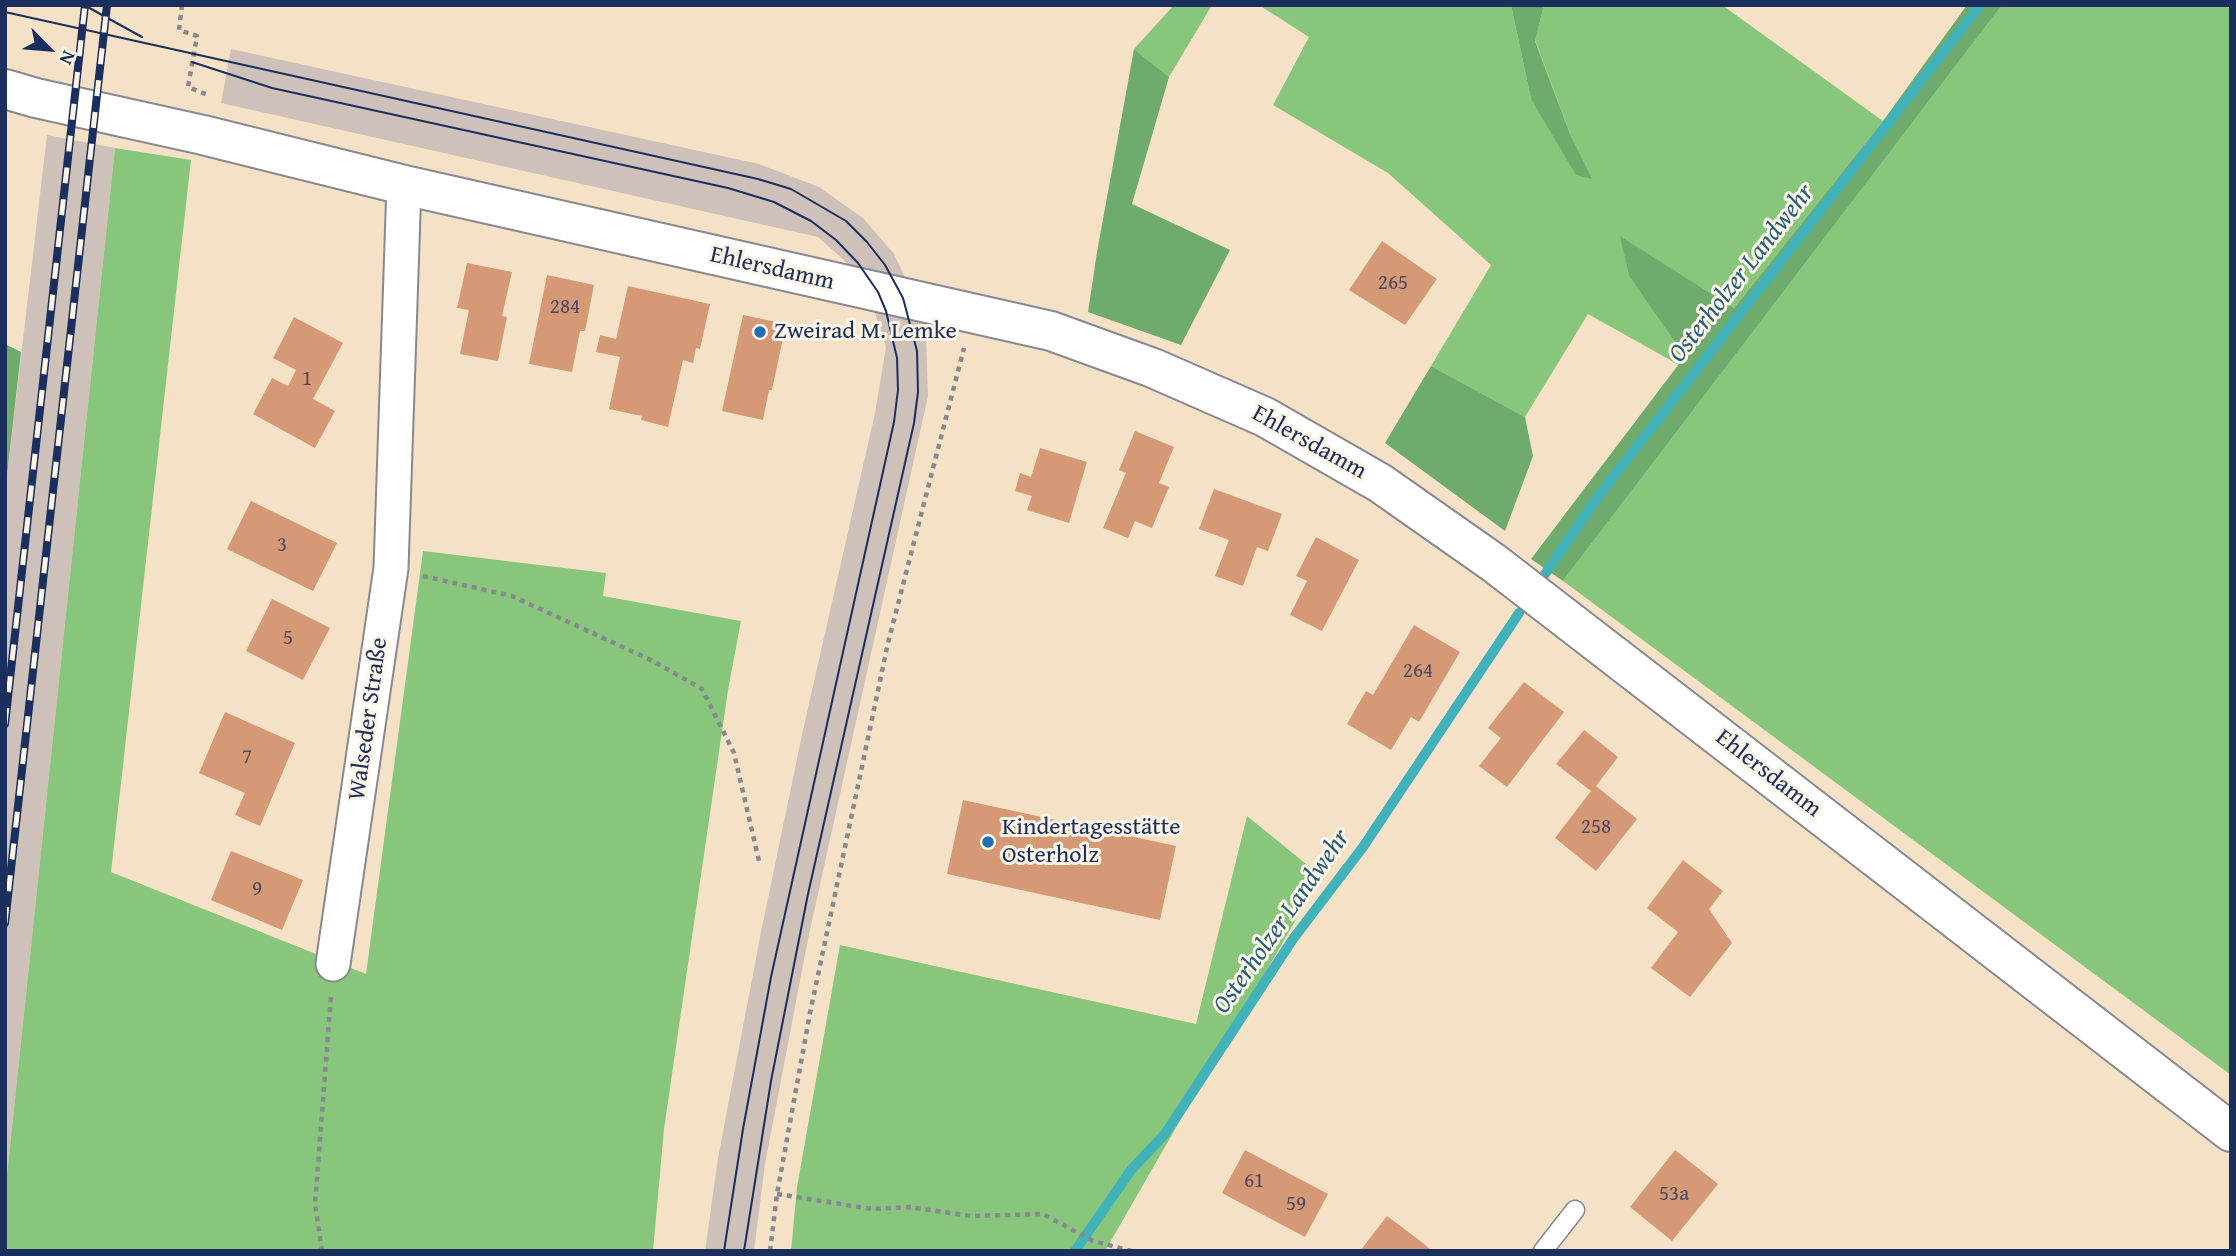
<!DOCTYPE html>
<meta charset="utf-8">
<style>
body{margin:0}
#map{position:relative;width:2236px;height:1256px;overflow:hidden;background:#f5e2c6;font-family:"Gentium Book Plus",serif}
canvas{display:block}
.frame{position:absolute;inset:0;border:7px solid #1b2f5e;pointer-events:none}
.north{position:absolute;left:14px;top:14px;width:70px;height:70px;-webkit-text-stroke:5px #fcf5e5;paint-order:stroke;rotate:115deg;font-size:19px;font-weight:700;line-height:28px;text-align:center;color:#1b2f5e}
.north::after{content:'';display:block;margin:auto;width:24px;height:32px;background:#1b2f5e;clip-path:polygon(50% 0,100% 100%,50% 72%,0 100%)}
</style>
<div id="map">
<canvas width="2236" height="1256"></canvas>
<div class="frame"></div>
<div class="north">N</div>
</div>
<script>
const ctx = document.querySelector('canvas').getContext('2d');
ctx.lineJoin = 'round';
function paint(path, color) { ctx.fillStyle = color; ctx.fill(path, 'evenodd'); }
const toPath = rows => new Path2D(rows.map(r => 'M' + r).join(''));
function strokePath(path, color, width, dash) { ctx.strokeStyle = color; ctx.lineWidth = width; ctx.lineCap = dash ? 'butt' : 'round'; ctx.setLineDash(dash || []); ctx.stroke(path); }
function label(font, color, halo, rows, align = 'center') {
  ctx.font = font + ' "Gentium Book Plus",serif'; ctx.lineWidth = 6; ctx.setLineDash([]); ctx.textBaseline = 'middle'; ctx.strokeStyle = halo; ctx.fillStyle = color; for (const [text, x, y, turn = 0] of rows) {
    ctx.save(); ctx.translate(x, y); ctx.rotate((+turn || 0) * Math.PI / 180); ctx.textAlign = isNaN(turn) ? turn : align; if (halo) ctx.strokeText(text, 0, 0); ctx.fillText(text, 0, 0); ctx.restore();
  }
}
paint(toPath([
 [231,49,759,164,819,187,863,218,894,254,921,312,926,337,928,396,808,939,765,1164,754,1251,705,1251,718,1158,761,932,803,730,875,413,886,347,873,307,847,263,818,237,221,103],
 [47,135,115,148,5,1194,5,493]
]), '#cec1b9');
paint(toPath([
 [1174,5,1212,5,1169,77,1134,49],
 [1259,5,1511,5,1531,99,1591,179,1570,134,1535,40,1544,5,1722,5,1883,121,1734,308,1621,237,1629,276,1686,356,1679,365,1588,314,1525,417,1431,366,1491,265,1388,173,1273,105,1309,37],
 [2002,5,2227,5,2231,8,2231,1075,1563,581],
 [115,148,191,160,111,872,366,974,423,551,606,573,603,596,741,621,728,690,664,1129,653,1251,5,1251,5,1194],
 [1247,816,1321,876,1105,1251,791,1251,797,1187,840,945,1196,1024]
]), '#88c67c');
paint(toPath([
 [1511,5,1544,5,1535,41,1570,134,1592,179,1576,175,1531,99],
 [1967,5,2002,5,1563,581,1531,559,1685,356,1629,276,1620,236,1734,308,1883,121],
 [1134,49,1169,77,1132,204,1230,250,1181,345,1088,312,1097,252],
 [5,344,21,352,5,493],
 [1431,366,1525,417,1533,456,1505,531,1385,443]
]), '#6eab6c');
strokePath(toPath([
 [1545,574,1597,498,1980,5],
 [1075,1251,1131,1170,1165,1134,1293,939,1363,847,1519,613]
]), '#42b2ba', 10);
paint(toPath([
 [1382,241,1437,279,1405,325,1349,290],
 [467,263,512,272,502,316,507,317,498,361,460,354,469,310,457,308],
 [547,275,594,285,585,331,580,331,572,372,529,364],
 [628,286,710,304,700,349,696,348,693,363,683,360,668,427,641,420,642,416,609,409,620,357,596,352,600,335,616,339],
 [743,315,786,324,772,390,769,390,763,420,722,411],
 [294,317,343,343,313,399,335,411,315,448,253,414,272,378,288,386,296,370,273,358],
 [1135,431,1174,447,1159,483,1169,487,1152,528,1135,521,1128,538,1103,528,1126,473,1119,470],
 [1040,448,1087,462,1069,523,1027,510,1032,496,1015,491,1020,473,1031,477],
 [1214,489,1282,514,1268,551,1257,547,1243,586,1215,576,1229,540,1199,529],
 [251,501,337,543,313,591,227,549],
 [1316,537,1359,560,1322,631,1290,615,1307,581,1296,576],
 [272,599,330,628,303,680,246,651],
 [1414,625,1460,652,1419,722,1411,717,1391,750,1347,724,1366,691,1373,695],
 [1524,682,1564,712,1507,787,1479,766,1501,738,1488,728],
 [225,712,295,743,260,826,235,815,245,793,199,773],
 [1584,730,1618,757,1596,786,1637,819,1596,871,1555,838,1591,791,1556,764],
 [963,800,1176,846,1160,920,947,874],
 [231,851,303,880,282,930,211,900],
 [1683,860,1723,891,1709,909,1732,943,1690,997,1651,968,1678,932,1647,908],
 [1245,1150,1328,1194,1305,1237,1222,1193],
 [1675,1150,1718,1184,1672,1241,1630,1207],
 [1387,1216,1423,1243,1432,1251,1360,1251]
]), '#d69976');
const lane = toPath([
 [1543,1251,1575,1210]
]);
const street = toPath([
 [333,964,391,568,404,185]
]);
const secondary = toPath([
 [5,89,36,98,203,135,404,185,1051,331,1153,368,1265,417,1380,483,1494,563,2231,1132]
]);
strokePath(lane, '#888892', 21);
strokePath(street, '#888892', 37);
strokePath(secondary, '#888892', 42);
strokePath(toPath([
 [182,5,179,30,197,36,188,87,208,95],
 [423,576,512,596,653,661,702,689,734,753,759,861],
 [777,1194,872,1209,909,1207,971,1216,1043,1214,1093,1241,1131,1251],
 [322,1251,315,1204,331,996],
 [770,1251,777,1194,810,1013,888,643,964,348]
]), '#888892', 4.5, [5, 5]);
strokePath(lane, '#fff', 18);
strokePath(street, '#fff', 33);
strokePath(secondary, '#fff', 38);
strokePath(toPath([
 [84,5,142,37],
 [5,12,758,179,791,189,846,221,867,242,885,265,903,298,917,351,918,392,914,423,808,894,771,1081,744,1251],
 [192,62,272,88,728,188,774,202,811,221,836,240,858,263,878,292,886,311,897,358,898,390,894,422,771,977,743,1129,724,1251]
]), '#1b2f5e', 2);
const rail = toPath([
 [5,724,85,5],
 [5,923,107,5]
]);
strokePath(rail, '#1b2f5e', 8);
strokePath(rail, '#fcf5e5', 5, [16]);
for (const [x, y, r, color] of [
 [760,332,7,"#1f6fb2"],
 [988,842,7,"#1f6fb2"]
]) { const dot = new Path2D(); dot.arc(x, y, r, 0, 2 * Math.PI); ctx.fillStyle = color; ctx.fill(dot); strokePath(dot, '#fcf5e5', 2.5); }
label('21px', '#4a4a64', null, [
 ["265",1393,284],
 ["284",565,308],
 ["1",307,380],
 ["3",282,546],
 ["5",288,639],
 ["264",1418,672],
 ["7",247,758],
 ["258",1596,828],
 ["9",257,890],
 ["61",1254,1182],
 ["53a",1674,1195],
 ["59",1296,1205]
]);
label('24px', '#1b2f5e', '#fcf5e5', [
 ["Ehlersdamm",772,269,13],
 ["Ehlersdamm",1309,443,29],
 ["Walseder Straße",369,719,-82],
 ["Ehlersdamm",1768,774,38]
]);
label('24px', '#1b2f5e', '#fcf5e5', [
 ["Zweirad M. Lemke",774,332],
 ["Kindertagesstätte",1002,828],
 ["Osterholz",1002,856]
], 'left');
label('italic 26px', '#295d7e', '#fcf5e5', [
 ["Osterholzer Landwehr",1742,274,-52],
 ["Osterholzer Landwehr",1282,922,-55]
]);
</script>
